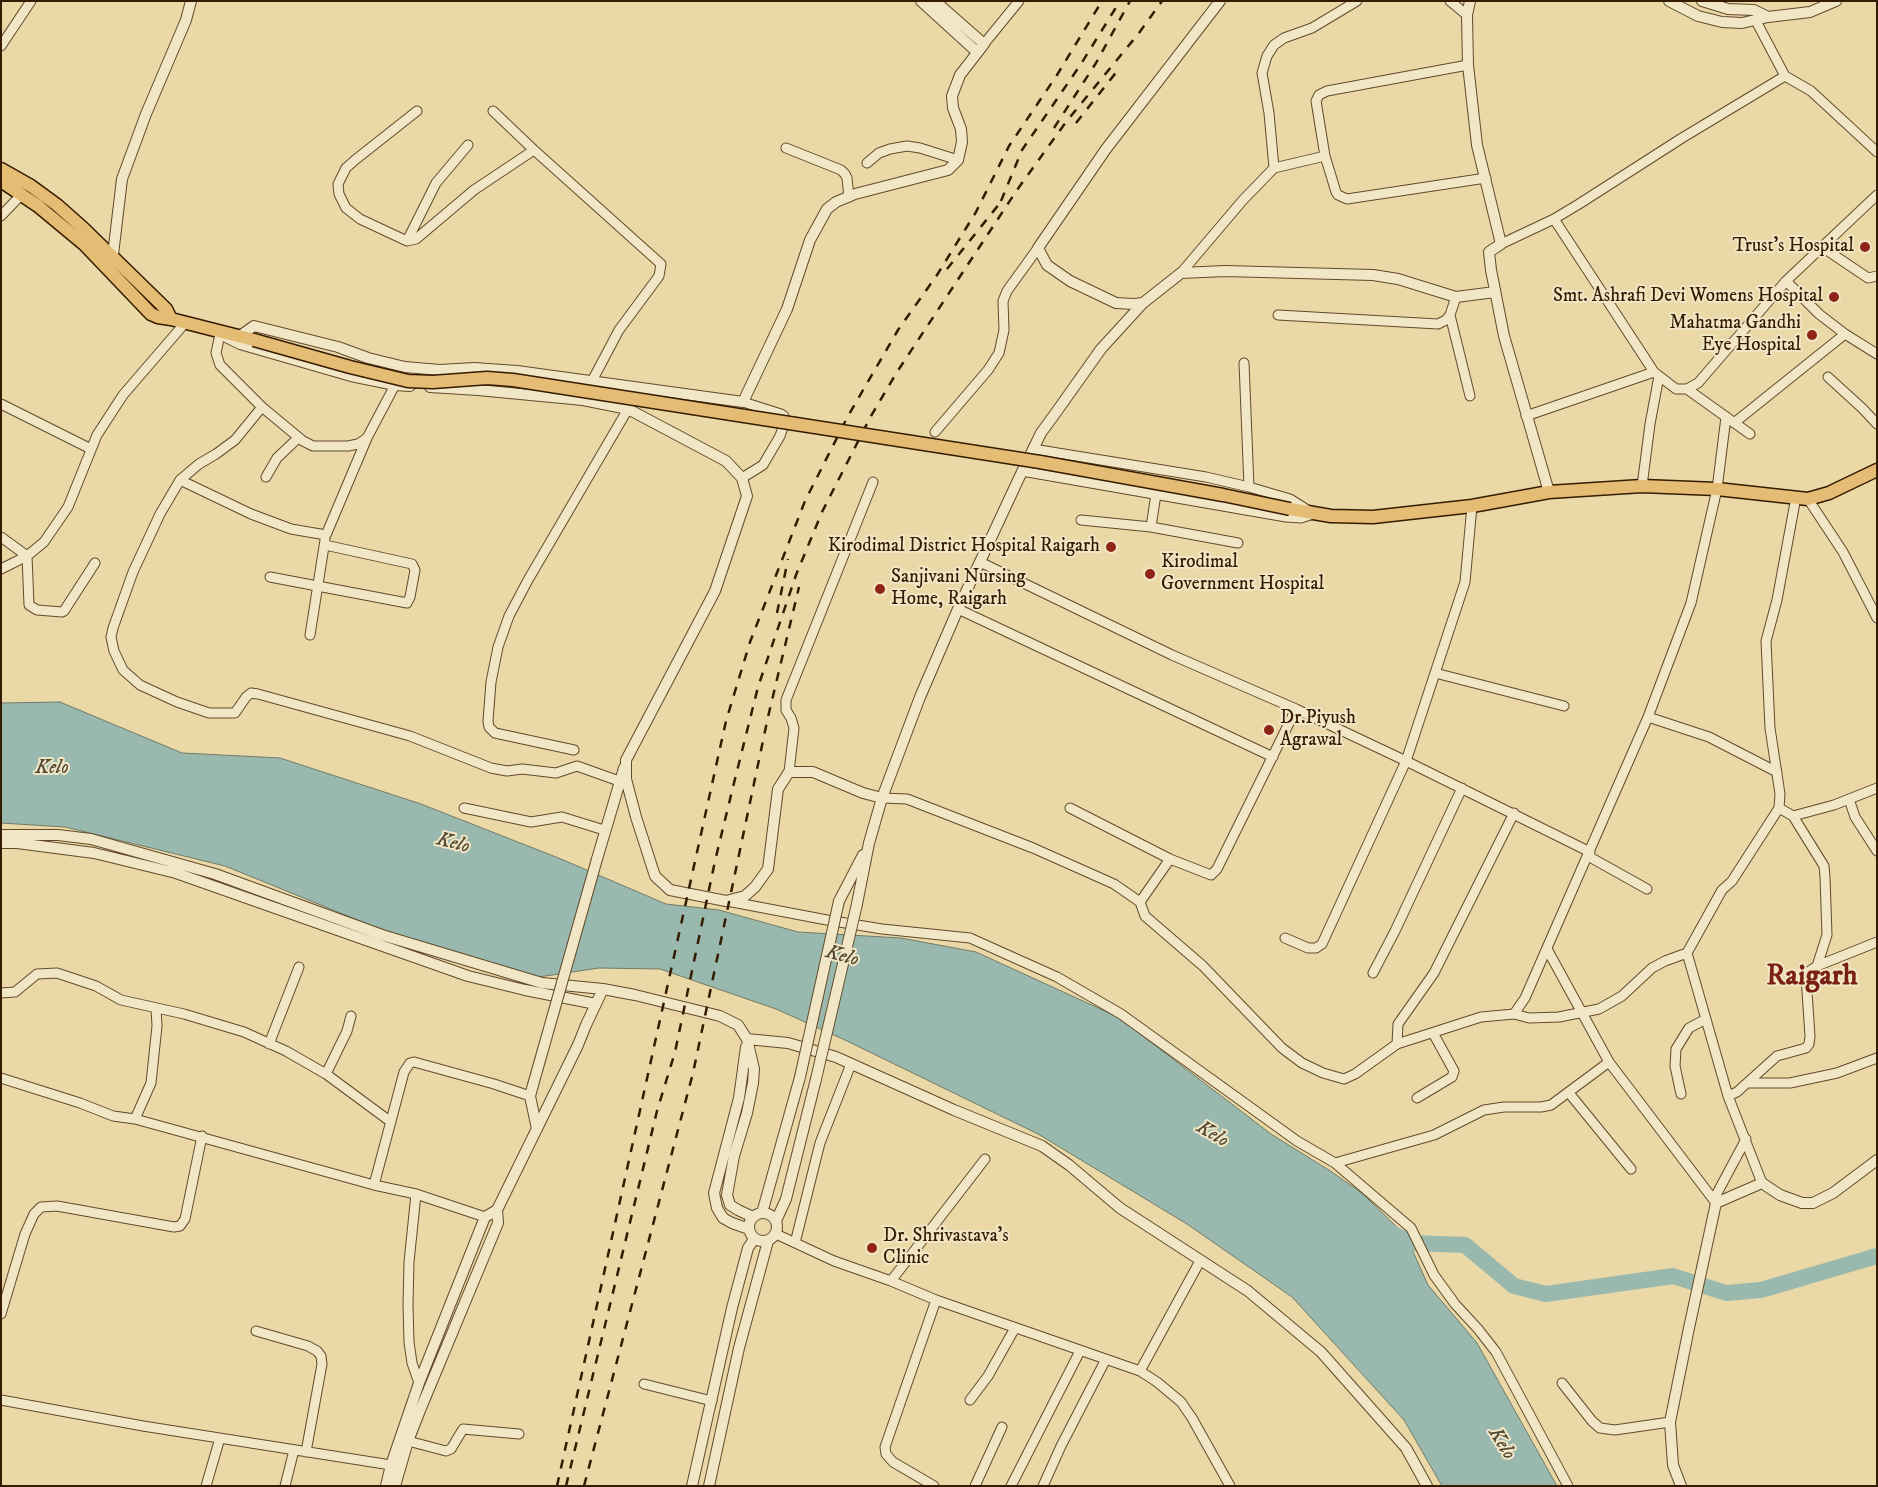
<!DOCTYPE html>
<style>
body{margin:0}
#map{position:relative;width:1878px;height:1487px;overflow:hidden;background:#ead8a6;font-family:"IM FELL DW Pica",serif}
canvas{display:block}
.frame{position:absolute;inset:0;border:2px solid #351b00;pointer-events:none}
</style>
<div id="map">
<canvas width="1878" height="1487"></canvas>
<div class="frame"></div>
</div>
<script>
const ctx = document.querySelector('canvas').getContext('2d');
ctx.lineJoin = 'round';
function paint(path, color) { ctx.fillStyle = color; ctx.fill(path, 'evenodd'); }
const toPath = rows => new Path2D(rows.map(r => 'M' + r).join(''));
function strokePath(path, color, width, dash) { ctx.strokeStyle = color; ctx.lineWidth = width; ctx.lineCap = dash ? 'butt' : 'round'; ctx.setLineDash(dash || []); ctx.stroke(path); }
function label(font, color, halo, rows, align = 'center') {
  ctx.font = font + ' "IM FELL DW Pica",serif'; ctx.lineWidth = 4; ctx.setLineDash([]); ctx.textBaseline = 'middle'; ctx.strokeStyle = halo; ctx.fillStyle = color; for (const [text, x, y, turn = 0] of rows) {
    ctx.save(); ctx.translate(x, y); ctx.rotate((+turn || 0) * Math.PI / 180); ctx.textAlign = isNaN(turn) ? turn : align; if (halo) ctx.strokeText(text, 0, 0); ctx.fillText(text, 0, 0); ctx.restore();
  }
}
const water = toPath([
 [60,702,182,753,280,758,421,804,561,859,666,904,719,910,798,932,901,938,976,952,1118,1017,1271,1134,1332,1172,1363,1194,1406,1236,1428,1285,1477,1343,1557,1486,1442,1486,1404,1420,1292,1297,1187,1224,1038,1134,845,1040,776,1009,660,969,599,968,532,978,424,947,225,866,65,827,1,823,1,703,60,702]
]);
paint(water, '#99b9ae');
strokePath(water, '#717a68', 1);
strokePath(toPath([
 [1389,1232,1413,1243,1465,1245,1514,1286,1546,1294,1673,1276,1726,1293,1761,1290,1877,1256]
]), '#99b9ae', 16);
const minor = toPath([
 [1450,1,1467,15],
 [1756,21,1785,76,1811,91,1877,152],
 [984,44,1019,1],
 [1,46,31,1],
 [1468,65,1327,91,1319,95,1316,101,1325,156,1336,192,1338,195,1347,199,1486,178],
 [417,111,355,160,346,168,338,184,339,194,346,208,360,219,407,241,416,239,474,190,534,150],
 [493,111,534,150,661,264,659,276,619,330,592,381],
 [786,148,841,170,845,174,847,178,849,197],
 [867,163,879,153,890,149,907,146,920,148,958,160],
 [1274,168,1269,113,1262,73,1267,56,1274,45,1284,38,1312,28,1357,1],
 [1,216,22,194],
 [1554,219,1654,372,1676,389,1687,389,1698,383,1786,281,1877,195],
 [407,241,436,183,468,145],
 [1501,244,1554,219,1579,204,1682,138,1785,76],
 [1822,247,1868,278,1877,276],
 [1181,273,1243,200,1274,168,1325,156],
 [1786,281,1819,314,1845,334,1877,354],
 [1278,315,1438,324,1446,320,1450,315,1456,297],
 [1450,315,1470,396],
 [220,334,216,353,220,365,262,407,303,441,313,446,348,446,358,444,367,438,395,385],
 [1244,363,1249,487,1290,499,1309,511],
 [1828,377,1862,408,1877,424],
 [1687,389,1750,434],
 [1,404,91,449],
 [1526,416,1654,372],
 [1734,423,1845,334],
 [935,432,988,370,999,353,1004,330,1003,301,1007,291,1038,248],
 [367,438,326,535,291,529,251,514,180,480,160,514,133,572,113,628,111,637,114,651,123,670,140,685,177,702,209,713,235,713,246,697,251,693,258,694,410,736,491,768,507,771,522,769,556,773,577,766,619,781],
 [1033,449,1206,477,1249,487],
 [1022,471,1286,517,1301,518,1313,514],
 [266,477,277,458,298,438],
 [742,478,763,465,780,436,785,421,784,416,781,414,743,402],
 [180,480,199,464,216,454,235,440,262,407],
 [1642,486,1650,424,1659,376],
 [1808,499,1843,552,1877,618],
 [1081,520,1151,527,1238,543],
 [1151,527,1156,494],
 [1,537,27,556,29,605,37,610,62,612,64,611,95,563],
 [980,562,1172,655,1296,709,1406,761,1590,852],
 [1,569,27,556,44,542,68,507,97,435,123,395,185,323],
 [270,577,407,603,410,597,415,570,412,564,325,545],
 [958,609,1273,757],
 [310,635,325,540],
 [1435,673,1564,706],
 [1648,717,1709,737,1777,772],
 [574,750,495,733,489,727,488,721,491,682,498,647,509,616,528,580,628,409],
 [789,772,794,728,791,718,786,710,786,700,873,482],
 [882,798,907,799,1033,848,1114,884,1140,902,1145,916,1203,966,1282,1048,1302,1063,1323,1073,1344,1079,1355,1074,1397,1044,1481,1017,1514,1014,1525,998,1648,717,1691,603,1717,489,1726,417],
 [1849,799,1855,817,1877,851],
 [464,808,531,822,562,817,604,830],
 [1070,808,1170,859,1211,875,1217,869,1296,709],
 [1779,808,1793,816,1834,805,1877,788],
 [1793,816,1824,866,1825,877,1827,935,1817,966],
 [1588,856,1647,889],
 [727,901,827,920,882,929,970,938,1057,977,1121,1014,1297,1141,1335,1163,1411,1228,1434,1275,1455,1304,1478,1329,1496,1352,1568,1486],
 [1140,902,1170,859],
 [1285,938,1308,948,1316,948,1322,944,1406,761,1465,582,1472,506],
 [1547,949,1609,1062,1716,1203],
 [1687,953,1728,1096,1762,1183],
 [1373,973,1395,931,1462,788],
 [1,993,15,992,37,974,57,973,96,986,121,1000,184,1014,244,1032,286,1051,326,1074,391,1122],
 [1514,1014,1529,1018,1559,1017,1599,1009,1622,996,1652,968,1665,961,1687,953,1722,890,1732,881,1779,808,1780,794,1770,728,1766,641,1777,600,1796,497],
 [269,1044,299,967],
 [1397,1044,1398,1024,1434,973,1514,813],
 [326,1074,347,1031,351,1016],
 [1,1078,80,1103,113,1116,135,1119,374,1185,416,1194,485,1217],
 [1748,1083,1790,1083,1837,1073,1877,1058],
 [1569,1093,1631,1169],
 [1681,1094,1675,1066,1676,1049,1689,1028,1706,1019],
 [1728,1096,1737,1092,1777,1056,1806,1048,1809,1044,1810,1036,1806,977,1808,972,1817,966,1877,942],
 [1417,1098,1452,1077,1454,1071,1433,1033],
 [135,1119,151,1083,157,1026,156,1008],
 [1335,1163,1434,1135,1484,1110,1504,1107,1541,1107,1551,1105,1609,1062],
 [374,1185,404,1072,410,1063,414,1062,494,1084,530,1096],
 [416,1194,409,1262,408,1305,409,1342,412,1363,419,1383],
 [1714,1199,1746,1139],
 [776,1234,834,1261,891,1281,936,1300,1140,1371,1157,1382,1181,1402,1192,1418,1230,1486],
 [795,1243,820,1143,851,1064],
 [891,1281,985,1159],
 [1,1314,25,1234,34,1214,41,1207,57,1206,174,1227,180,1226,185,1219,202,1136],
 [256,1331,308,1346,317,1351,321,1356,322,1364,306,1452],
 [1140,1371,1200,1261],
 [1562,1383,1592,1421,1600,1428,1615,1430,1670,1422],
 [644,1384,712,1401],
 [1,1400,143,1426,391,1465],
 [970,1400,988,1376,1015,1328],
 [408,1441,446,1451,451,1449,463,1429,519,1434],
 [206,1486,220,1438],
 [285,1486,294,1450],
 [934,1486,893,1462,886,1454,885,1447,936,1300],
 [975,1486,1002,1427],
 [1011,1486,1080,1351],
 [1043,1486,1061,1446,1106,1359]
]);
const tertiary = toPath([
 [921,1,977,52],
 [1220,1,1106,149,1038,248,1047,265,1070,281,1116,303,1134,304,1143,303,1181,273,1225,271,1373,275,1398,279,1456,297,1495,292],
 [1470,1,1467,15,1468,65,1477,145,1501,244,1489,252,1491,270,1504,336,1549,492],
 [1669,1,1698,16,1722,22,1742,23,1768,17,1810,12,1836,1],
 [1702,1,1728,9,1754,10,1768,17],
 [112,263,122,179,146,114,186,20,191,1],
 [224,336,240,344,351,376,395,385,410,386],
 [240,336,254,326,338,347,368,358,405,367,440,370,474,368,517,371,743,402,787,309,810,240,827,209,836,202,855,194,948,170,958,160,962,142,961,129,953,108,952,96,960,75,984,44,935,1],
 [430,387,478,390,583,400,628,409,726,461,742,478,747,496,715,591,626,760,626,779,636,817,655,876,670,890,726,901,745,896,755,887,768,869,778,789,789,772,813,772,863,793,882,798],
 [1,835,58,835,91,839,215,874,382,935,542,983,603,989],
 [1,843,17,843,94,853,176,873,468,976,525,990,596,1004],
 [597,859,624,768],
 [839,901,863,855],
 [857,904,869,843,882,798,920,697,958,609,1019,478,1041,433,1057,411,1101,349,1143,303],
 [747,1039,788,1043,836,1057,954,1110,1042,1146,1069,1165,1120,1208,1248,1291,1321,1352,1406,1448,1427,1486],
 [746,1047,739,1098,714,1193,717,1208,723,1218,732,1223,749,1229],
 [533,1085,530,1096,537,1129],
 '749 1227a14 14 0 1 1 28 0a14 14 0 1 1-28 0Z',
 [762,1213,800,1077],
 [776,1221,786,1199,816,1079],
 [386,1486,391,1465,419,1383,479,1232,485,1217,497,1210],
 [395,1486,408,1441,421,1408,498,1223,497,1210,578,1045,586,1025,603,989,635,995,720,1016,738,1025,747,1039,754,1069,753,1083,747,1113,734,1156,727,1195,730,1205,738,1210,753,1217],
 [692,1486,732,1308,748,1248,754,1239],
 [709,1486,739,1348,768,1241],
 [1681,1486,1673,1465,1670,1422,1689,1328,1716,1203,1762,1183,1780,1195,1802,1203,1813,1203,1833,1193,1877,1160]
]);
const primary = toPath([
 [1,169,31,186,57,205,83,228,166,309,171,319],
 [1,181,38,206,85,245,151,314,158,317,171,319,254,340],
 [1290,509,1331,516,1373,517,1472,506,1549,492,1642,486,1717,489,1808,499,1829,493,1877,470]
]);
strokePath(minor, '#624a2a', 11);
strokePath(tertiary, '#624a2a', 12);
strokePath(primary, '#351b00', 15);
strokePath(minor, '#f1e6c5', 9);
strokePath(tertiary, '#f1e6c5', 10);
strokePath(primary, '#e5bc73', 12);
strokePath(toPath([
 [1076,123,1118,70],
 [1054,128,1096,63,1130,1],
 [1001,201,1022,150,1081,64,1120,1],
 [947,269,1000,203],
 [777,613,788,559],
 [557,1486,726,721,750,642,805,501,848,416,898,330,937,275,976,212,1009,146,1057,75,1102,1],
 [566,1486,657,1111,675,1052,715,861,733,787,758,687,796,575,822,512,871,416,897,372,1017,190,1066,122,1139,33,1162,1],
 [584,1486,693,1073,768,717,799,587]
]), '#351b00', 2.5, [9, 9]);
const tertiaryBridge = toPath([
 [800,1077,839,901],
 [816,1079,857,904],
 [533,1085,597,859]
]);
const primaryBridge = toPath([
 [254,340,350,367,408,381,433,382,487,378,513,380,1040,462,1223,495,1290,509]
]);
strokePath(tertiaryBridge, '#624a2a', 12, []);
strokePath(primaryBridge, '#351b00', 15, []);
strokePath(tertiaryBridge, '#f1e6c5', 10);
strokePath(primaryBridge, '#e5bc73', 12);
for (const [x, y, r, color] of [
 [1865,247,6,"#8f2418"],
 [1834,297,6,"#8f2418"],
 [1812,335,6,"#8f2418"],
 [1111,547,6,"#8f2418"],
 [1150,574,6,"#8f2418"],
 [880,589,6,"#8f2418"],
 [1269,730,6,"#8f2418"],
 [872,1248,6,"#8f2418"]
]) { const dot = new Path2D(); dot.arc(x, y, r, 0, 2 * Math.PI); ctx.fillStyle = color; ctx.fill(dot); strokePath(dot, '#f1e6c5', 2); }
label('19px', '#351b00', '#f1e6c5', [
 ["Trust's Hospital",1854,247],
 ["Smt. Ashrafi Devi Womens Hospital",1823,297],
 ["Mahatma Gandhi",1801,324],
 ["Eye Hospital",1801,346],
 ["Kirodimal District Hospital Raigarh",1100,547],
 ["Kirodimal",1161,563,"left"],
 ["Government Hospital",1161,585,"left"],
 ["Sanjivani Nursing",891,578,"left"],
 ["Home, Raigarh",891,600,"left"],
 ["Dr.Piyush",1280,719,"left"],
 ["Agrawal",1280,741,"left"],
 ["Dr. Shrivastava's",883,1237,"left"],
 ["Clinic",883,1259,"left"]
], 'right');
label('italic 20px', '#534a34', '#f1e6c5', [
 ["Kelo",52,769],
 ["Kelo",453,844,15],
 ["Kelo",842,957,16],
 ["Kelo",1212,1135,31],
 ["Kelo",1501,1444,59]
]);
label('bold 29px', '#7a1f14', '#f1e6c5', [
 ["Raigarh",1812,978]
]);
</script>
